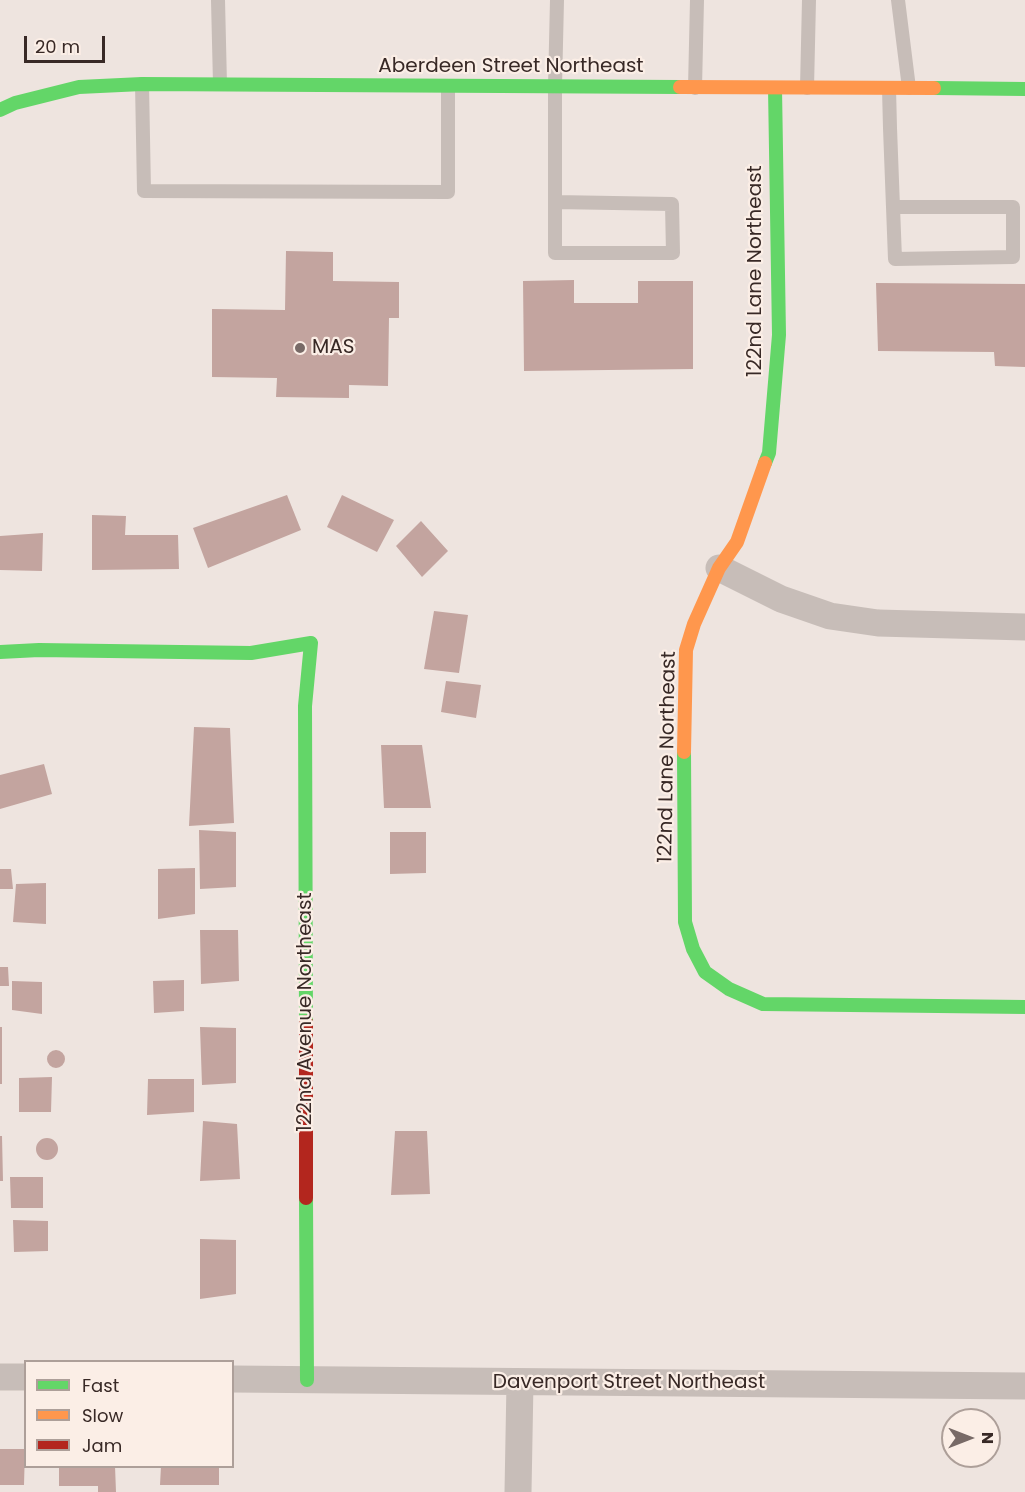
<!DOCTYPE html>
<style>
body{margin:0}
#map{position:relative;width:1025px;height:1492px;overflow:hidden;background:#eee4df;font-family:Poppins,sans-serif}
canvas{display:block}
.legend{position:absolute;left:24px;top:1360px;width:210px;height:108px;box-sizing:border-box;background:#fbeee6;border:2px solid #ad9f99;margin:0;padding:8px 10px;list-style:none;font-size:18px;color:#382926}
.legend li{display:flex;align-items:center;gap:12px;height:30px}
.legend b{width:30px;border:2px solid #ad9f99}
.north{position:absolute;left:941px;top:1408px;width:60px;height:60px;box-sizing:border-box;background:#fbeee6;border:2px solid #ad9f99;border-radius:50%;rotate:90deg;font-size:16px;font-weight:700;line-height:24px;text-align:center;color:#382926}
.north::after{content:'';display:block;margin:auto;width:21px;height:27px;background:#786a67;clip-path:polygon(50% 0,100% 100%,50% 72%,0 100%)}
.scale{position:absolute;left:24px;top:36px;width:81px;height:27px;box-sizing:border-box;border:3px solid #382926;border-top:0;padding-left:8px;font-size:18px;line-height:21px;white-space:nowrap;color:#382926;-webkit-text-stroke:4px #fbeee6;paint-order:stroke}
</style>
<div id="map">
<canvas width="1025" height="1492"></canvas>
<ul class="legend">
<li><b style="height:8px;background:#63d668"></b>Fast</li>
<li><b style="height:8px;background:#ff974d"></b>Slow</li>
<li><b style="height:8px;background:#b3261e"></b>Jam</li>
</ul>
<div class="north">N</div>
<div class="scale">20 m</div>
</div>
<script>
const ctx = document.querySelector('canvas').getContext('2d');
ctx.lineJoin = 'round';
function paint(path, color) { ctx.fillStyle = color; ctx.fill(path, 'evenodd'); }
const toPath = rows => new Path2D(rows.map(r => 'M' + r).join(''));
function strokePath(path, color, width, dash) { ctx.strokeStyle = color; ctx.lineWidth = width; ctx.lineCap = dash ? 'butt' : 'round'; ctx.setLineDash(dash || []); ctx.stroke(path); }
function label(font, color, halo, rows, align = 'center') {
  ctx.font = font + ' Poppins,sans-serif'; ctx.lineWidth = 4.5; ctx.setLineDash([]); ctx.textBaseline = 'middle'; ctx.strokeStyle = halo; ctx.fillStyle = color; for (const [text, x, y, turn = 0] of rows) {
    ctx.save(); ctx.translate(x, y); ctx.rotate((+turn || 0) * Math.PI / 180); ctx.textAlign = isNaN(turn) ? turn : align; if (halo) ctx.strokeText(text, 0, 0); ctx.fillText(text, 0, 0); ctx.restore();
  }
}
paint(toPath([
 [286,251,333,252,333,281,399,282,399,318,389,318,388,386,349,385,349,398,276,397,277,378,212,377,212,309,285,310],
 [574,280,574,303,638,303,638,281,693,281,693,369,524,371,523,281],
 [876,283,1025,284,1025,367,995,366,994,352,878,351],
 [287,495,301,530,208,568,193,528],
 [342,495,394,520,377,552,327,527],
 [92,515,126,516,125,535,178,535,179,569,92,570],
 [421,521,448,551,422,577,396,546],
 [43,533,42,571,0,570,0,536],
 [434,611,468,615,459,673,424,669],
 [446,681,481,685,476,718,441,712],
 [194,727,230,728,234,823,189,826],
 [381,745,422,745,431,808,384,808],
 [44,764,52,794,0,809,0,775],
 [199,830,236,832,236,887,200,889],
 [390,832,426,832,426,873,390,874],
 [195,868,195,914,158,919,158,869],
 [0,869,11,869,13,889,0,889],
 [46,883,46,924,13,922,16,884],
 [200,930,238,930,239,981,201,984],
 [0,967,8,967,9,986,0,986],
 [184,980,184,1011,154,1013,153,981],
 [12,981,42,982,42,1014,12,1010],
 [0,1027,2,1027,2,1084,0,1084],
 [200,1027,236,1028,236,1083,202,1085],
 '47 1059a9 9 0 1 1 18 0a9 9 0 1 1-18 0Z',
 [52,1077,51,1112,19,1112,19,1078],
 [148,1079,194,1079,194,1112,147,1115],
 [203,1121,237,1124,240,1179,200,1181],
 [395,1131,427,1131,430,1194,391,1195],
 [0,1136,2,1136,3,1181,0,1181],
 '36 1149a11 11 0 1 1 22 0a11 11 0 1 1-22 0Z',
 [10,1177,43,1177,43,1208,11,1208],
 [13,1220,48,1221,48,1251,14,1252],
 [200,1239,236,1240,236,1294,200,1299],
 [0,1449,25,1449,24,1485,0,1485],
 [59,1466,115,1466,116,1492,98,1492,98,1486,59,1486],
 [161,1466,219,1466,219,1485,160,1485]
]), '#c3a49f');
strokePath(toPath([
 [218,0,220,84],
 [898,0,909,88],
 [142,84,144,191,448,192,448,86],
 [695,88,697,0],
 [807,88,809,0],
 [889,88,890,128,893,207,895,259,1013,257,1013,207,893,207],
 [555,202,672,204,673,253,555,253,555,87,557,0]
]), '#c7bdb8', 14);
strokePath(toPath([
 [719,568,781,599,830,616,878,623,1025,627],
 [0,1377,26,1377],
 [232,1379,1025,1386],
 [518,1492,520,1382]
]), '#c7bdb8', 27);
strokePath(toPath([
 [934,88,1025,89],
 [0,110,15,103,79,87,142,84,680,87],
 [765,463,769,453,779,335,775,88],
 [0,652,39,650,251,653,311,643,305,706,306,1022],
 [684,752,685,922,693,949,705,972,729,989,763,1004,1025,1007],
 [306,1198,307,1380]
]), '#63d668', 14);
strokePath(toPath([
 [680,87,934,88],
 [684,752,686,650,694,624,719,568,737,542,765,463]
]), '#ff974d', 14);
strokePath(toPath([
 [306,1022,306,1198]
]), '#b3261e', 14);
for (const [x, y, r, color] of [
 [300,348,6,"#786a67"]
]) { const dot = new Path2D(); dot.arc(x, y, r, 0, 2 * Math.PI); ctx.fillStyle = color; ctx.fill(dot); strokePath(dot, '#fbeee6', 2); }
label('20px', '#382926', '#fbeee6', [
 ["Aberdeen Street Northeast",511,67],
 ["122nd Lane Northeast",756,271,-90],
 ["122nd Lane Northeast",668,757,-89],
 ["122nd Avenue Northeast",306,1012,-90],
 ["Davenport Street Northeast",629,1383]
]);
label('20px', '#382926', '#fbeee6', [
 ["MAS",312,348]
], 'left');
</script>
